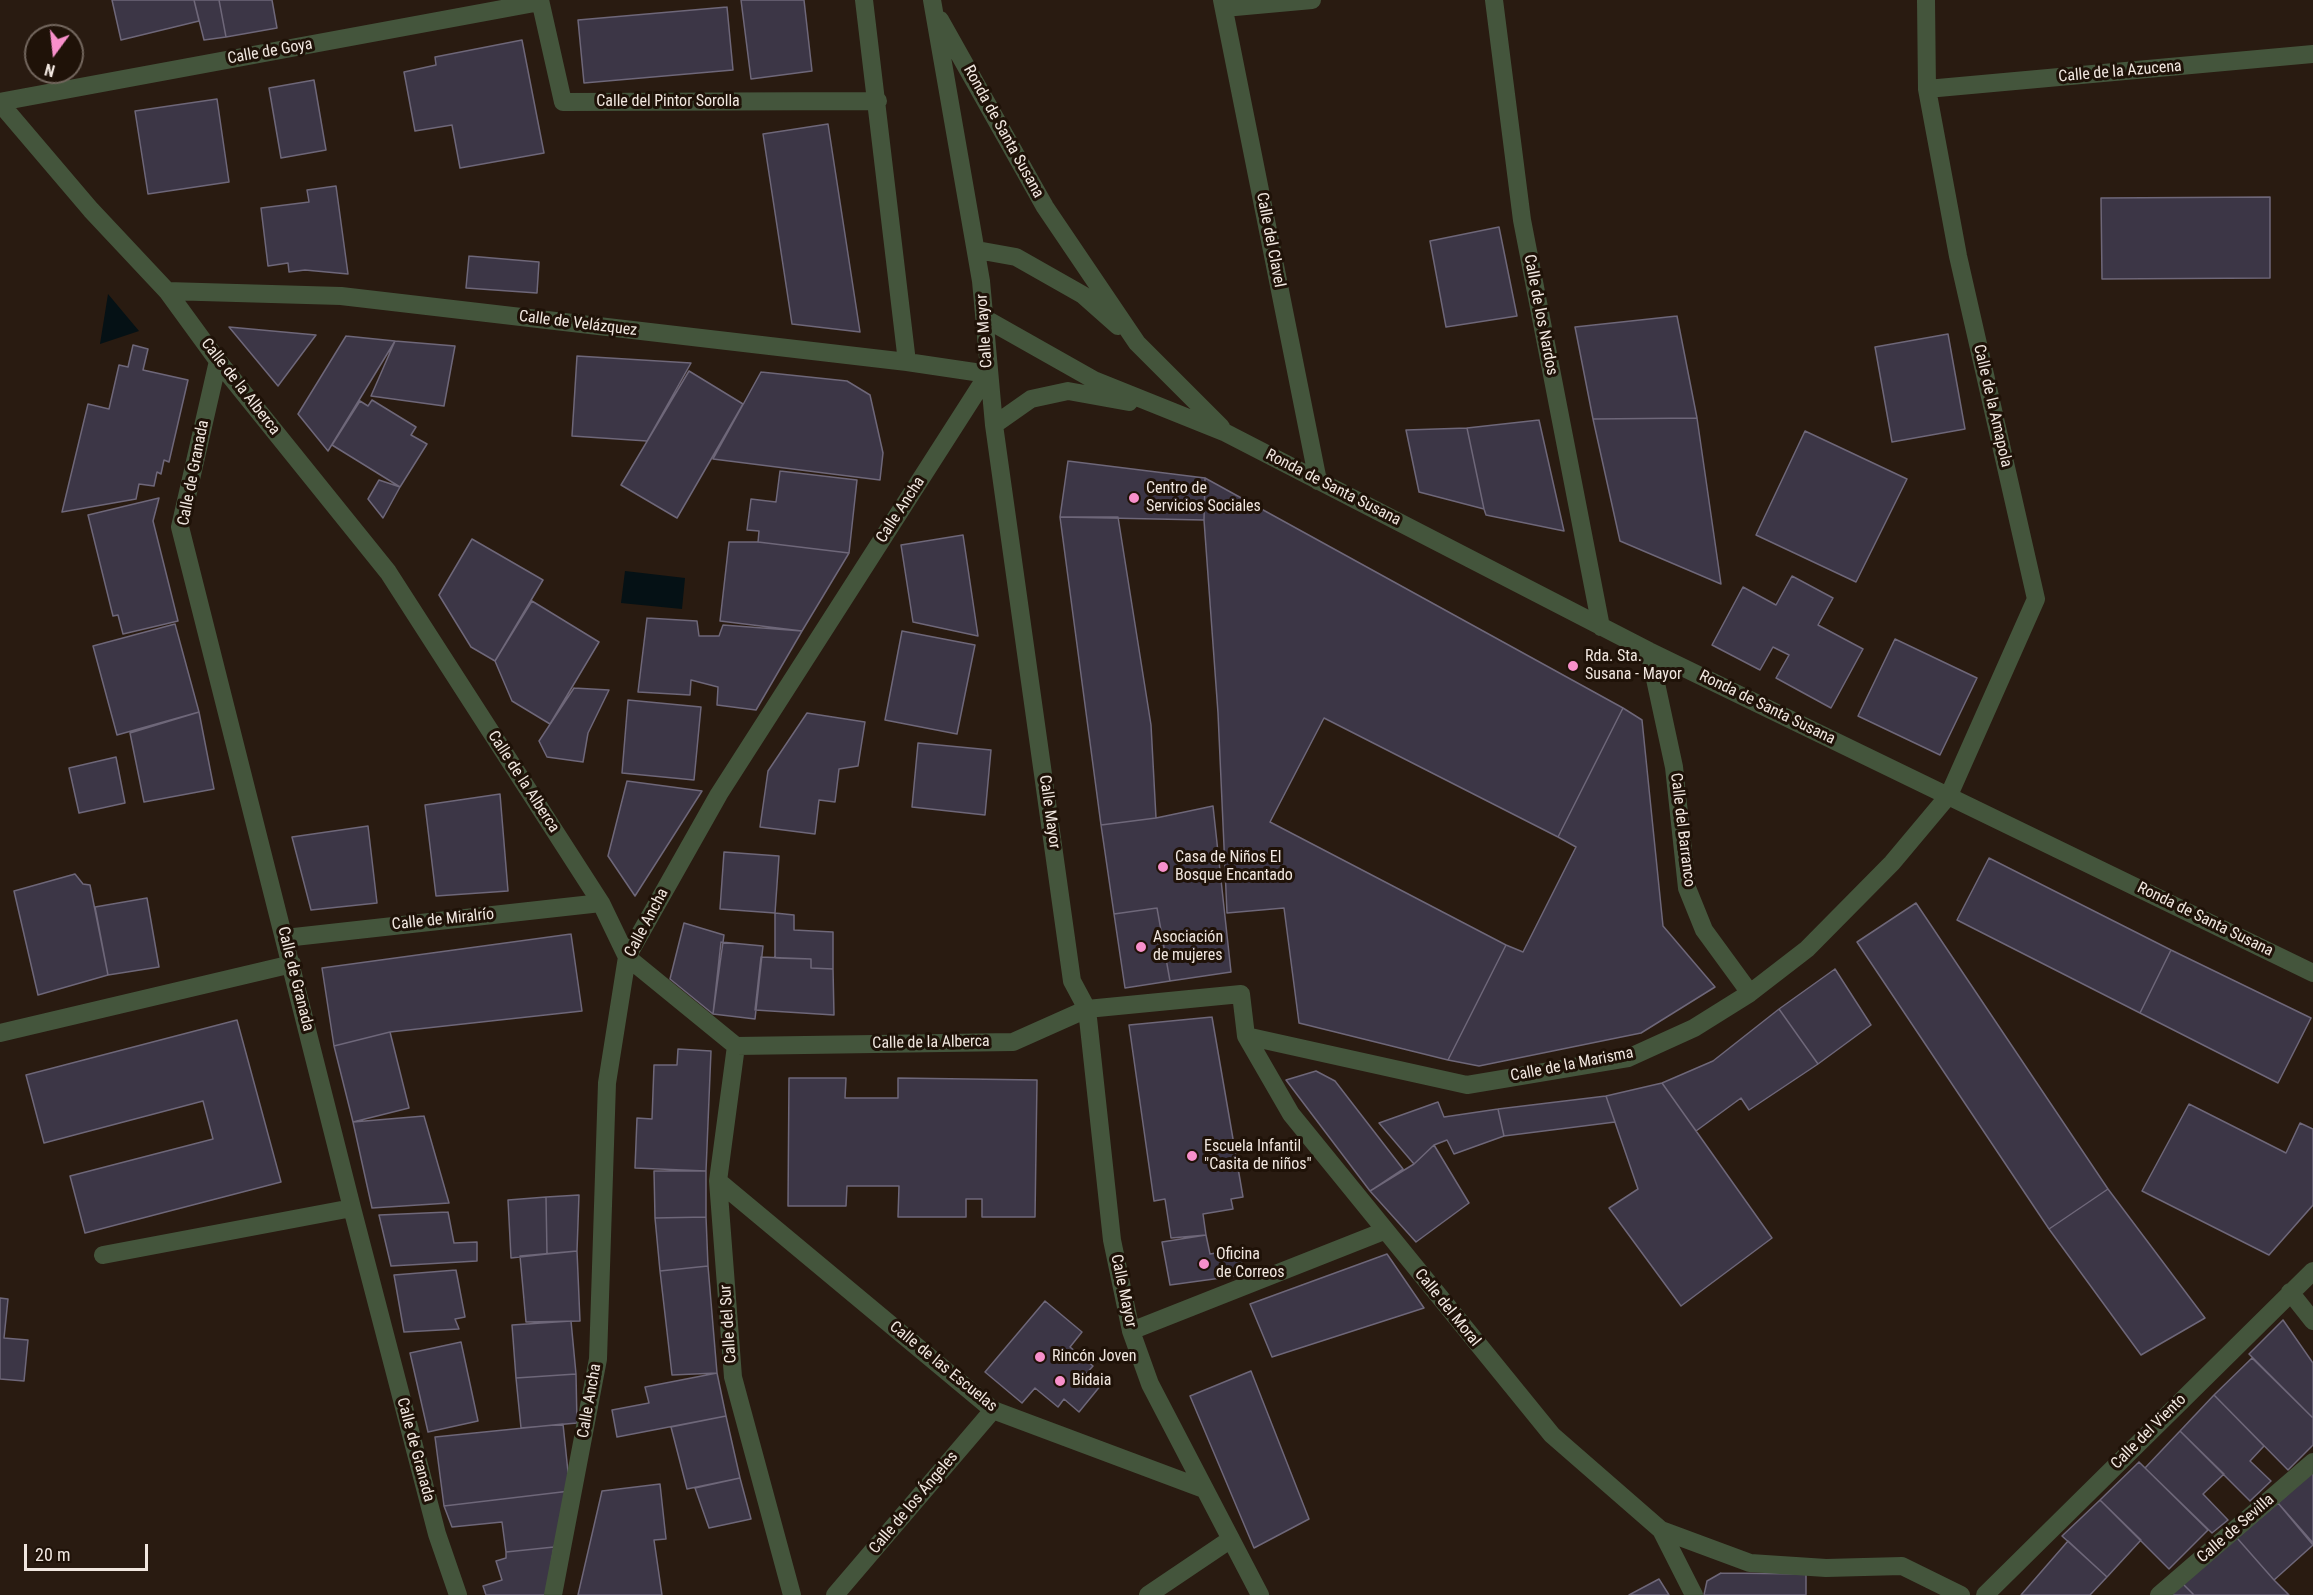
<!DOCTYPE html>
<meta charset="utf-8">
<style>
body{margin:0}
#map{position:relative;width:2313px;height:1595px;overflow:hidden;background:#291b11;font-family:"Roboto Condensed",sans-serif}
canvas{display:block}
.north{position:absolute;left:24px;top:24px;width:60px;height:60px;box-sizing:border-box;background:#1f1208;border:2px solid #73675e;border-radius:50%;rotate:195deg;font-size:16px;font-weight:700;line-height:24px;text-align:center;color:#f1e7e0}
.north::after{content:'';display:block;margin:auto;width:21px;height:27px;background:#f890cb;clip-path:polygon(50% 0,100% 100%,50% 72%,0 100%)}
.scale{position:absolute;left:24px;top:1544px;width:124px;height:27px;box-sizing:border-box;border:3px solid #f1e7e0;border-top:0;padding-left:8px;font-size:18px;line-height:21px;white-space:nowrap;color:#f1e7e0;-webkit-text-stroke:4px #1f1208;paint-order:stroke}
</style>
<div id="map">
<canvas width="2313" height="1595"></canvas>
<div class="north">N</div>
<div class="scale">20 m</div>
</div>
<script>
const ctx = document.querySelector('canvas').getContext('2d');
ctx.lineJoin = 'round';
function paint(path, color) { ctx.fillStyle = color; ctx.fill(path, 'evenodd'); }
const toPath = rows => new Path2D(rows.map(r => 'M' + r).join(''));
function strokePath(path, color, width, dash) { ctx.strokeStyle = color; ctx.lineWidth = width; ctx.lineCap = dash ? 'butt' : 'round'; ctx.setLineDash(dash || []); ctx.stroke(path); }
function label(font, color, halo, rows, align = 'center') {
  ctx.font = font + ' "Roboto Condensed",sans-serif'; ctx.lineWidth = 6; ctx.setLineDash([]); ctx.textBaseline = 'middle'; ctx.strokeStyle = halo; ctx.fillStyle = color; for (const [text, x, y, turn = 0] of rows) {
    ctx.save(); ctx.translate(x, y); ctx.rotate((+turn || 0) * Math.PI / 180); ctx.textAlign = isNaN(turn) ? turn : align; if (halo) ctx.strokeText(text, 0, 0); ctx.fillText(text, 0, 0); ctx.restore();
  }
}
paint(toPath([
 [108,294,139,331,100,344],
 [625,571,685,578,682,609,621,603]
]), '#051115');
const building = toPath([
 [112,0,194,0,199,21,121,40,112,0],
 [194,0,219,0,226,37,204,40,194,0],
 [219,0,272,0,277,28,226,37,219,0],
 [741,0,804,0,812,71,751,79,741,0],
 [727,7,733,70,584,83,578,20,727,7],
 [522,40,544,153,460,168,452,125,415,131,404,72,436,65,435,57,522,40],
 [314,80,326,150,281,158,269,88,314,80],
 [217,99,229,182,148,194,135,111,217,99],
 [828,124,860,332,792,324,763,134,828,124],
 [336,186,348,274,305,270,289,272,288,263,268,266,261,208,309,202,307,190,336,186],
 [2270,197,2270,278,2102,279,2101,198,2270,197],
 [1499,227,1517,316,1446,327,1430,241,1499,227],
 [469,256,539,262,537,293,466,288,469,256],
 [1677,316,1697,418,1593,419,1575,327,1677,316],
 [229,327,316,335,278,386,229,327],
 [1948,334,1965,429,1892,442,1875,347,1948,334],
 [346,336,395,341,328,451,298,414,346,336],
 [395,341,455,346,444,406,371,396,395,341],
 [133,345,148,349,143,370,188,380,169,462,164,460,161,474,157,472,154,486,139,484,136,499,62,512,88,404,109,409,119,365,128,367,133,345],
 [577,356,691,363,647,441,572,436,577,356],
 [689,371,743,404,677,518,621,485,689,371],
 [761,372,847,381,870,395,883,453,880,480,713,459,761,372],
 [372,400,416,427,411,435,427,444,400,487,332,445,360,401,368,406,372,400],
 [1697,418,1721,584,1620,541,1593,419,1697,418],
 [1539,420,1564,531,1486,515,1484,509,1467,428,1539,420],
 [1467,428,1484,509,1419,492,1406,430,1467,428],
 [1805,431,1907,479,1856,582,1756,535,1805,431],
 [1068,461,1205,478,1204,520,1060,517,1068,461],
 [780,471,857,480,849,553,758,542,759,531,747,530,751,499,776,502,780,471],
 [1205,478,1623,708,1558,837,1324,718,1270,822,1506,945,1448,1060,1299,1023,1284,908,1227,913,1218,713,1204,520,1205,478],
 [379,480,400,487,383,518,368,499,379,480],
 [159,498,153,521,178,621,123,634,118,615,113,616,88,515,159,498],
 [1060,517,1118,517,1151,725,1156,818,1101,825,1060,517],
 [963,535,978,636,913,622,901,545,963,535],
 [472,539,543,580,495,661,471,647,439,595,472,539],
 [729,542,758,542,849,553,802,631,720,621,729,542],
 [1792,576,1833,598,1818,625,1863,649,1831,708,1776,678,1789,655,1773,647,1760,670,1712,645,1743,587,1776,605,1792,576],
 [532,601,599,642,550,724,512,701,495,661,532,601],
 [647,618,697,621,699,636,719,636,723,625,802,631,756,710,717,705,718,687,691,680,690,695,638,692,647,618],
 [175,624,199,712,117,735,93,646,175,624],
 [902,631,975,645,957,734,885,720,902,631],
 [1895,639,1977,678,1940,755,1858,716,1895,639],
 [574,688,609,690,588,733,583,762,547,757,539,741,574,688],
 [628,700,701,707,694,780,622,773,628,700],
 [1623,708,1642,720,1663,926,1715,987,1641,1033,1479,1066,1448,1060,1506,945,1523,952,1576,847,1558,837,1623,708],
 [199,712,214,789,144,802,130,733,199,712],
 [807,713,865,722,858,766,839,769,835,802,819,800,815,834,760,827,768,771,807,713],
 [918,743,991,750,985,815,912,807,918,743],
 [116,757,125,803,79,813,69,768,116,757],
 [627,781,702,791,635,896,608,856,627,781],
 [500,794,508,891,436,896,425,805,500,794],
 [1213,806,1231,972,1170,981,1157,908,1114,914,1101,825,1156,818,1213,806],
 [368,826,377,903,311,910,292,837,368,826],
 [724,852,779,856,775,913,720,909,724,852],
 [1989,858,2171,950,2140,1013,1957,920,1989,858],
 [75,874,83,884,90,885,108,975,38,995,14,891,75,874],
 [147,898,159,967,108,975,95,907,147,898],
 [1916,903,2108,1189,2049,1229,1857,942,1916,903],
 [1157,908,1170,981,1125,988,1114,914,1157,908],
 [775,913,794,915,794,930,833,932,833,969,811,968,811,959,775,958,775,913],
 [684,923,724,935,713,1014,670,979,684,923],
 [571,934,582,1011,390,1032,334,1046,322,968,571,934],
 [721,942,763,946,755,1019,713,1014,721,942],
 [2171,950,2311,1018,2278,1083,2140,1013,2171,950],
 [761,957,811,959,811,968,833,969,834,1015,755,1010,761,957],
 [1835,969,1871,1025,1818,1064,1779,1009,1835,969],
 [1779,1009,1818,1064,1749,1110,1741,1098,1696,1131,1662,1083,1713,1061,1779,1009],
 [1212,1017,1243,1197,1231,1199,1233,1209,1203,1214,1206,1235,1171,1238,1165,1199,1154,1201,1129,1025,1212,1017],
 [237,1020,281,1182,85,1233,70,1176,213,1139,203,1101,44,1143,26,1075,237,1020],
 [390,1032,409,1108,353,1122,334,1046,390,1032],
 [678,1049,711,1051,706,1171,635,1168,637,1118,652,1119,654,1065,677,1065,678,1049],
 [1316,1071,1335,1081,1403,1169,1370,1191,1286,1080,1316,1071],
 [789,1078,846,1078,845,1098,898,1098,898,1078,1037,1080,1035,1217,982,1217,982,1199,966,1199,966,1217,898,1217,899,1186,847,1186,846,1206,788,1206,789,1078],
 [1662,1083,1772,1238,1681,1306,1609,1208,1638,1189,1606,1096,1662,1083],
 [1606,1096,1615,1122,1504,1136,1498,1109,1606,1096],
 [1438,1102,1444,1117,1498,1109,1504,1136,1454,1154,1447,1140,1434,1145,1414,1164,1379,1123,1438,1102],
 [2189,1104,2286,1153,2300,1123,2313,1129,2313,1205,2269,1255,2142,1191,2189,1104],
 [424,1116,449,1203,372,1208,353,1122,424,1116],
 [1434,1145,1469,1203,1416,1242,1370,1191,1414,1164,1434,1145],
 [654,1171,706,1171,706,1217,655,1218,654,1171],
 [2108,1189,2205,1318,2141,1355,2049,1229,2108,1189],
 [579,1195,577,1251,547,1254,546,1197,579,1195],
 [546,1197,547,1254,511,1258,508,1200,546,1197],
 [448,1212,454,1243,477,1242,477,1261,391,1266,379,1215,448,1212],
 [706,1217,708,1266,660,1271,655,1218,706,1217],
 [1206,1235,1210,1254,1240,1249,1243,1275,1170,1285,1162,1242,1206,1235],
 [577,1251,580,1321,526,1322,520,1256,577,1251],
 [1387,1254,1424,1308,1272,1357,1250,1304,1387,1254],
 [708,1266,717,1373,672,1375,660,1271,708,1266],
 [456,1270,465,1317,455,1319,459,1329,404,1332,394,1275,456,1270],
 [0,1298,8,1299,4,1338,28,1340,24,1381,0,1379,0,1298],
 [1045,1301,1082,1332,1070,1347,1093,1366,1086,1374,1101,1385,1079,1412,1064,1399,1058,1407,1035,1388,1022,1403,985,1372,1045,1301],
 [2283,1320,2313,1363,2313,1418,2249,1354,2283,1320],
 [571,1321,576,1374,516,1378,512,1325,571,1321],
 [461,1342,478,1421,428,1432,410,1353,461,1342],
 [2252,1358,2313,1418,2313,1445,2288,1470,2214,1395,2252,1358],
 [1251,1371,1309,1519,1254,1548,1190,1396,1251,1371],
 [717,1373,726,1416,617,1437,612,1410,649,1403,645,1387,717,1373],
 [576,1374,577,1423,521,1428,516,1378,576,1374],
 [2214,1395,2264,1446,2250,1461,2271,1481,2250,1501,2180,1431,2214,1395],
 [726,1416,740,1478,687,1489,671,1427,726,1416],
 [563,1424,570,1491,444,1506,435,1437,563,1424],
 [2180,1431,2224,1474,2203,1494,2228,1520,2212,1533,2145,1468,2180,1431],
 [2139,1462,2208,1530,2169,1569,2100,1500,2139,1462],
 [2313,1471,2313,1543,2278,1503,2313,1471],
 [740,1478,751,1519,709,1528,695,1488,740,1478],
 [660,1484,666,1539,654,1540,662,1595,578,1595,602,1491,660,1484],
 [570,1491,554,1547,506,1552,502,1522,452,1527,444,1506,570,1491],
 [2100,1500,2141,1540,2107,1577,2062,1536,2100,1500],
 [2278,1503,2313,1545,2274,1580,2237,1538,2278,1503],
 [2237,1538,2274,1580,2289,1595,2194,1595,2182,1583,2237,1538],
 [2068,1541,2107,1577,2090,1595,2021,1595,2068,1541],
 [554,1547,546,1595,486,1595,483,1586,502,1580,496,1561,506,1558,506,1552,554,1547],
 [1721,1573,1806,1574,1806,1595,1704,1595,1707,1581,1721,1573],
 [1659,1579,1669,1595,1629,1595,1659,1579],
 [2182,1583,2194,1595,2169,1595,2182,1583]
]);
paint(building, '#3c3646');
strokePath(building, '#6e6779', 1.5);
strokePath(toPath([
 [540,0,563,102,878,101],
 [864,0,907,362],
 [932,0,981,281,994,425,1072,981,1087,1009,1112,1240,1131,1331,1150,1384,1260,1595],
 [1222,0,1318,481],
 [1494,0,1522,220,1601,627],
 [1224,8,1312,0],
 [940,20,1045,207,1137,343,1221,427],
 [1927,89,2313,54],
 [0,102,540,2],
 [0,103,91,210,167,291,218,361,388,572,601,903,627,957,736,1046,1013,1042,1087,1009,1241,994,1246,1036,1291,1114,1552,1435,1661,1530,1694,1595],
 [977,250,1016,257,1083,295,1118,326],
 [167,291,341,296,907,362,988,374],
 [986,319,1094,380,1226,433,1649,651,2313,973],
 [218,361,180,527,352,1208,437,1534,458,1595],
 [994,425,1031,399,1068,391,1129,402],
 [1649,651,1674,767,1687,888,1704,930,1750,993],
 [285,938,601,903],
 [0,1033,292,964],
 [1246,1036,1467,1085,1628,1058,1694,1028,1750,993,1807,949,1892,863,1949,795,2036,599,1958,256,1927,89,1926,0],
 [736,1046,718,1181,733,1377,792,1595],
 [718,1181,993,1410,1204,1489],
 [103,1255,352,1208],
 [2290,1292,2313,1321],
 [1131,1331,1384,1231],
 [1661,1530,1750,1563,1826,1568,1902,1566,1961,1595],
 [553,1595,598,1359,607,1083,627,957,719,794,988,374],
 [835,1595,993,1410],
 [1148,1595,1231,1539],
 [1985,1595,2313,1271],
 [2159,1595,2313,1462]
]), '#44553c', 18);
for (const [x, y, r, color] of [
 [1134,498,6,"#f890cb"],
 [1573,666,6,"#f890cb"],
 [1163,867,6,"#f890cb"],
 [1141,947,6,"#f890cb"],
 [1192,1156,6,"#f890cb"],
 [1204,1264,6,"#f890cb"],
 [1040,1357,6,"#f890cb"],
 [1060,1381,6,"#f890cb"]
]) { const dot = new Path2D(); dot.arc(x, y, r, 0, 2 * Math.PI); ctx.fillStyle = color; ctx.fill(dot); strokePath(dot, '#1f1208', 2); }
label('16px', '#f1e7e0', '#1f1208', [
 ["Calle de Goya",270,52,-10],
 ["Calle de la Azucena",2120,72,-5],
 ["Calle del Pintor Sorolla",668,102],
 ["Ronda de Santa Susana",1003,132,61],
 ["Calle del Clavel",1270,240,79],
 ["Calle de los Nardos",1540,315,79],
 ["Calle de Velázquez",578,324,7],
 ["Calle Mayor",985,331,-94],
 ["Calle de la Alberca",240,387,52],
 ["Calle de la Amapola",1992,406,77],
 ["Calle de Granada",194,473,-79],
 ["Ronda de Santa Susana",1333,488,27],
 ["Calle Ancha",901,510,-57],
 ["Ronda de Santa Susana",1767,708,26],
 ["Calle de la Alberca",523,782,57],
 ["Calle Mayor",1049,812,82],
 ["Calle del Barranco",1682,830,83],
 ["Calle de Miralrío",443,920,-6],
 ["Ronda de Santa Susana",2205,920,26],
 ["Calle Ancha",647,923,-62],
 ["Calle de Granada",295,979,76],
 ["Calle de la Alberca",931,1043,-1],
 ["Calle de la Marisma",1572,1065,-11],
 ["Calle Mayor",1123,1291,78],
 ["Calle del Moral",1447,1308,51],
 ["Calle del Sur",729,1324,-94],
 ["Calle de las Escuelas",943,1367,39],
 ["Calle Ancha",590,1401,-80],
 ["Calle del Viento",2149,1432,-45],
 ["Calle de Granada",415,1450,75],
 ["Calle de los Ángeles",914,1503,-50],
 ["Calle de Sevilla",2236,1529,-41]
]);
label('16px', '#f1e7e0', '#1f1208', [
 ["Centro de",1146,489],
 ["Servicios Sociales",1146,507],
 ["Rda. Sta.",1585,657],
 ["Susana - Mayor",1585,675],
 ["Casa de Niños El",1175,858],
 ["Bosque Encantado",1175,876],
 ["Asociación",1153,938],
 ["de mujeres",1153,956],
 ["Escuela Infantil",1204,1147],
 ["\"Casita de niños\"",1204,1165],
 ["Oficina",1216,1255],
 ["de Correos",1216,1273],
 ["Rincón Joven",1052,1357],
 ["Bidaia",1072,1381]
], 'left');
</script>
